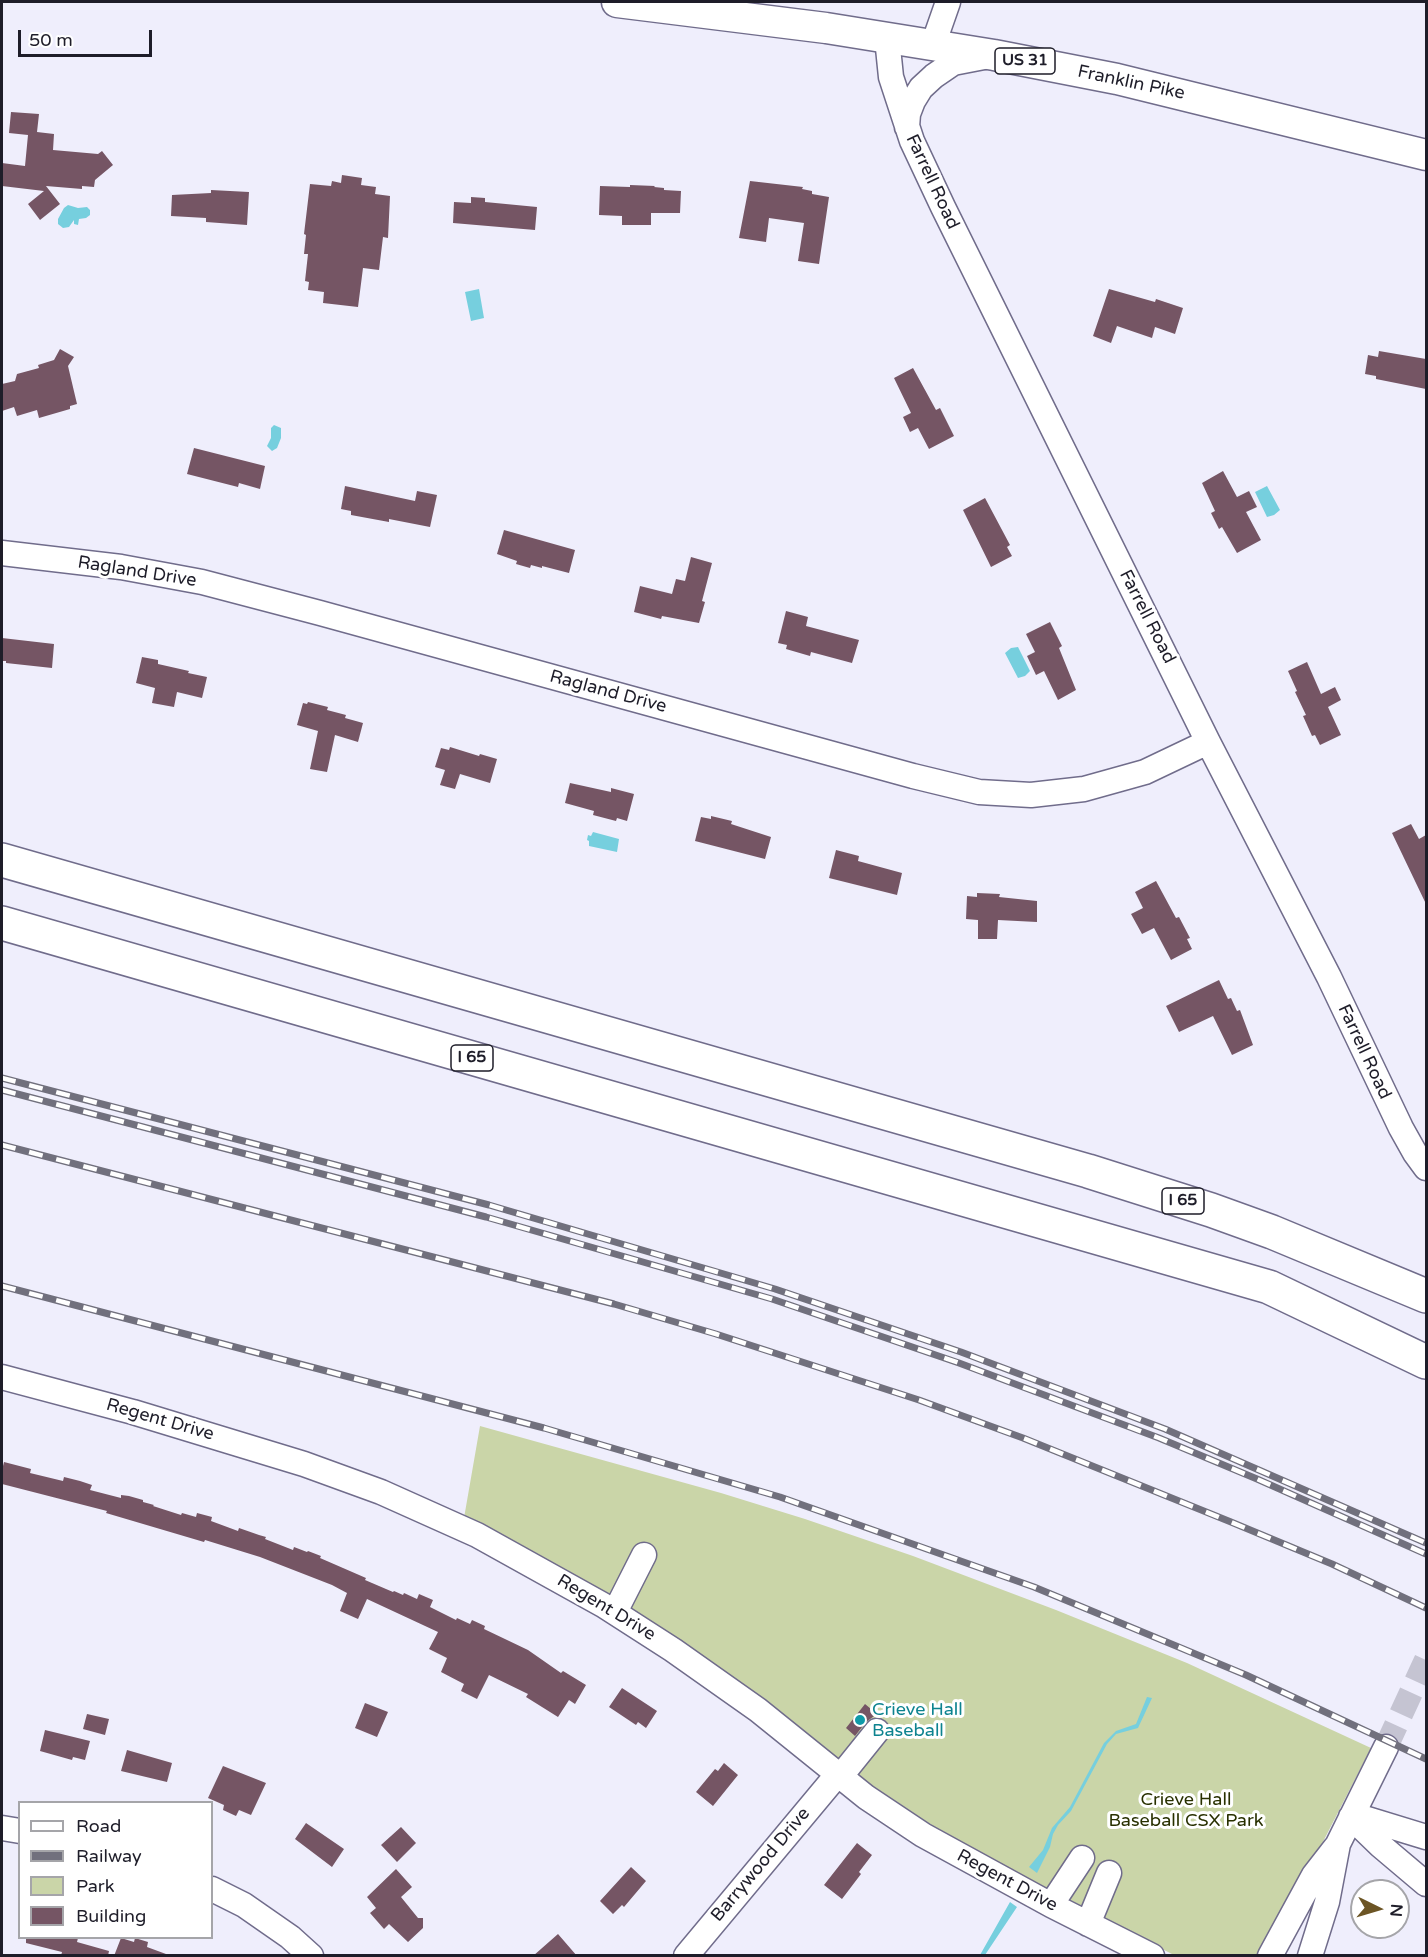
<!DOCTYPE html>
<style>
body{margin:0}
#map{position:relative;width:1428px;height:1957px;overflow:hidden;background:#efeefc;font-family:"Varela Round",sans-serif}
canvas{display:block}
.frame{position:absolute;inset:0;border:3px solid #1e1d29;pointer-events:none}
.legend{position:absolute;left:18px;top:1801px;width:195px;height:138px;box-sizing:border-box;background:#fff;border:2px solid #a5a5a9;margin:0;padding:8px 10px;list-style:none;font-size:18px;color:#1e1d29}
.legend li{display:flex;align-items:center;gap:12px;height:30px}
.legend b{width:30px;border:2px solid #a5a5a9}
.north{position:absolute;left:1350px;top:1879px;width:60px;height:60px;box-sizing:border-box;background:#fff;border:2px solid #a5a5a9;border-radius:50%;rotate:95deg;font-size:16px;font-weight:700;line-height:24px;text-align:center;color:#1e1d29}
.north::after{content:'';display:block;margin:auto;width:21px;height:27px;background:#6c5525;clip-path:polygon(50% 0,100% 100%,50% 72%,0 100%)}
.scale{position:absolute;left:18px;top:30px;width:134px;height:27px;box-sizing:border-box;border:3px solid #1e1d29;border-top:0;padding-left:8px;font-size:18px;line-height:21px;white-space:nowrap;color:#1e1d29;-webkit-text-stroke:4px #fff;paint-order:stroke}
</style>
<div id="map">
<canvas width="1428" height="1957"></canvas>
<div class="frame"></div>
<ul class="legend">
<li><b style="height:8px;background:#fff"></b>Road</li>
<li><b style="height:8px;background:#71707d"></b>Railway</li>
<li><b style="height:16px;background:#cad5a8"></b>Park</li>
<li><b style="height:16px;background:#755564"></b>Building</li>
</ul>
<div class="north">N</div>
<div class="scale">50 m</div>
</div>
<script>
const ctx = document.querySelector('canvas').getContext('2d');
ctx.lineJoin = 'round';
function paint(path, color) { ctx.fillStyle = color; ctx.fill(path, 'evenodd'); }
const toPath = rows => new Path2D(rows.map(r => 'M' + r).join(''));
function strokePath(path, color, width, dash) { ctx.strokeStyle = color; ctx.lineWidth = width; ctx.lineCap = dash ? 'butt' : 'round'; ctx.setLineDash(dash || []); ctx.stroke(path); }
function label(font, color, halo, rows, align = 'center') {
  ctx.font = font + ' "Varela Round",sans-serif'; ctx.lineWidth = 6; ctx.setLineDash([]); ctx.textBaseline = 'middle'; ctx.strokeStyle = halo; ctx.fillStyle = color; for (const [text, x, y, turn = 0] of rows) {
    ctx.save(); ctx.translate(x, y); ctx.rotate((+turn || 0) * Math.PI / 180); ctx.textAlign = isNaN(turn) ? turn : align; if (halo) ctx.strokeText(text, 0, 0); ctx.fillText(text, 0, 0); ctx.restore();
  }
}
paint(toPath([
 [480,1426,721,1493,805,1519,913,1556,1056,1610,1187,1663,1371,1748,1265,1955,1174,1955,1029,1882,910,1816,701,1655,639,1614,555,1565,464,1518]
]), '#cad5a8');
paint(toPath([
 [68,205,78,208,87,207,90,210,90,215,86,218,79,219,78,225,74,224,74,220,69,227,63,228,58,224,58,219,64,208],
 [479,289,484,318,471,321,465,292],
 [274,425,281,428,281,438,277,448,272,451,267,446,271,438,271,428],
 [1267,486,1280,510,1274,515,1267,517,1255,492],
 [1018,647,1030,671,1025,676,1018,678,1005,653,1011,648],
 [593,832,619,839,617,852,589,846,589,841,587,840,588,835,591,836],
 [1147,1697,1152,1698,1138,1728,1116,1734,1107,1744,1071,1811,1058,1825,1053,1834,1050,1847,1037,1873,1029,1867,1043,1850,1052,1828,1070,1807,1104,1743,1116,1731,1136,1724],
 [1010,1902,1017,1907,985,1955,980,1955]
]), '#76cfde');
paint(toPath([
 [11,112,39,114,37,132,54,134,53,150,98,154,102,151,113,165,95,180,94,187,82,186,82,189,46,186,60,204,40,220,28,204,44,191,2,186,2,163,25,166,28,135,9,133],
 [342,175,362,178,361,185,376,187,375,194,390,196,388,238,383,237,379,270,363,268,358,307,323,303,324,292,308,290,309,282,305,281,308,254,304,254,306,235,304,234,310,184,331,186,332,181,341,183],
 [750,181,803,187,802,189,812,191,812,194,829,197,819,264,798,261,804,223,769,218,766,242,739,238],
 [630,185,655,186,654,187,664,188,664,190,681,191,680,213,651,213,651,225,622,225,622,216,599,215,600,186,630,187],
 [211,190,249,192,247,225,206,222,206,218,171,216,172,195,211,193],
 [471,197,485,198,485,202,537,207,535,230,453,223,454,202,471,203],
 [1109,289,1155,302,1156,299,1183,308,1175,334,1155,327,1152,338,1117,326,1111,343,1093,336],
 [60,349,74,357,68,366,77,404,70,406,70,409,39,418,37,410,17,416,14,407,2,411,2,384,15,381,17,374,39,368,38,365,54,360],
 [1379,351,1426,359,1426,389,1376,379,1376,376,1365,374,1368,355,1378,357],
 [913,368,936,410,940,408,954,436,929,449,918,428,910,432,903,417,911,413,894,378],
 [194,448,265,466,260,489,239,483,238,487,187,474],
 [1223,471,1237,497,1249,491,1257,507,1246,512,1261,540,1237,553,1222,527,1219,529,1211,513,1215,511,1202,483],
 [345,486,415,501,417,491,437,495,430,527,389,519,389,522,351,515,351,511,341,509],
 [985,498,1010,545,1007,547,1012,556,991,567,963,510],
 [504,530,575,550,569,573,542,566,542,568,531,565,530,568,516,564,517,561,497,554],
 [691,557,712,563,702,601,705,602,699,623,662,616,661,619,634,612,640,586,672,594,676,579,685,581],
 [786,611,808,617,806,626,859,640,852,663,811,652,810,656,786,649,787,645,778,643],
 [1050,622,1062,646,1059,648,1076,690,1058,700,1044,671,1036,675,1027,656,1035,652,1026,634],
 [2,638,54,644,52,668,6,663,6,661,2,661],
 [142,657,158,660,158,664,189,671,188,673,207,677,202,698,177,692,174,707,152,703,155,688,136,683],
 [1307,662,1321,694,1335,687,1341,700,1328,707,1341,735,1320,745,1315,735,1312,736,1303,716,1306,715,1295,692,1297,691,1288,671],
 [308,702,328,707,327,710,346,715,345,718,363,723,358,742,335,735,327,772,310,769,318,731,297,725,303,703,307,704],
 [450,747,479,756,480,754,497,759,490,783,460,774,455,789,440,785,445,770,435,767,441,748,449,750],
 [570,783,611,792,611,788,634,794,627,821,617,818,616,821,593,815,594,811,565,803],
 [711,816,732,821,731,824,771,837,765,859,695,841,701,817,711,819],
 [1411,824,1419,839,1426,835,1426,904,1392,833],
 [836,850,859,856,858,861,902,873,897,895,829,878],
 [1156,881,1176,918,1179,917,1190,938,1187,939,1192,949,1171,960,1154,928,1142,934,1131,914,1143,908,1135,892],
 [977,893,1000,894,999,897,1037,901,1037,922,998,920,997,939,978,939,978,920,966,919,967,896,977,897],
 [1219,980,1228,999,1231,998,1237,1011,1240,1010,1253,1045,1232,1055,1213,1016,1179,1032,1166,1006],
 [4,1462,31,1469,30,1473,63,1481,64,1477,80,1481,92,1485,90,1490,121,1498,121,1495,129,1496,143,1500,143,1502,154,1505,153,1506,181,1515,182,1513,196,1517,197,1513,212,1517,211,1521,238,1531,239,1528,259,1535,266,1537,265,1539,293,1550,294,1547,307,1552,308,1551,321,1556,320,1558,366,1578,365,1580,393,1592,394,1591,403,1595,404,1593,417,1599,419,1594,433,1600,430,1607,456,1620,457,1618,470,1624,472,1620,485,1626,484,1629,528,1650,561,1673,563,1671,586,1685,575,1704,569,1700,558,1717,526,1697,528,1694,489,1675,477,1699,461,1691,464,1684,441,1672,447,1658,429,1649,438,1632,367,1599,358,1619,340,1611,347,1593,332,1585,260,1557,205,1540,204,1542,106,1513,107,1511,2,1484,2,1470],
 [622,1688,657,1711,646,1728,638,1722,636,1725,609,1707],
 [365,1703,388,1712,377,1737,355,1728],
 [865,1704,877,1714,866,1722,855,1736,846,1728],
 [87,1714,109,1719,105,1735,83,1729],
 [45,1730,90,1741,85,1760,73,1757,72,1760,40,1751],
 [127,1750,172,1763,167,1782,121,1771],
 [724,1763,738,1775,713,1806,696,1792,715,1769,718,1771],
 [223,1766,266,1783,251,1815,239,1810,236,1816,223,1810,224,1805,208,1798],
 [306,1823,344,1849,332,1867,295,1839],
 [401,1827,416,1843,397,1862,381,1845],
 [857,1843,872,1855,859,1872,861,1874,842,1899,824,1885],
 [631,1867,646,1881,624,1907,622,1905,613,1914,600,1901],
 [396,1869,412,1887,401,1897,418,1918,423,1918,423,1928,408,1942,389,1924,384,1929,370,1913,376,1908,367,1897],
 [558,1934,577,1956,533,1956],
 [26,1938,78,1938,77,1942,109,1951,108,1956,61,1956,62,1952,26,1943],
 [121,1938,134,1942,135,1938,148,1942,147,1947,166,1954,166,1956,114,1956]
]), '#755564');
strokePath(toPath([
 [1386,1747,1426,1660]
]), '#c5c4d2', 24, [24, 12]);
const minor = toPath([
 [887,38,891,77,912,141,943,207,1208,742,1329,977,1401,1128,1415,1153,1426,1168],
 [933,45,948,2],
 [907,127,908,114,913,101,921,88,934,76,953,63,984,57],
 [2,553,121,567,202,582,320,613,913,776,979,792,1031,795,1084,789,1145,772,1208,742],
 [2,1377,133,1412,304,1464,381,1492,477,1535,603,1605,673,1650,758,1710,866,1797,923,1835,1051,1905,1152,1956],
 [615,1612,644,1555],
 [840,1777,877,1731],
 [1354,1815,1426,1837],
 [1351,1817,1381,1846,1426,1884],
 [2,1828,20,1831],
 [212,1889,244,1905,290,1937,311,1956],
 [1051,1905,1082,1858],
 [1088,1924,1109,1873],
 [686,1956,837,1775],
 [1270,1956,1314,1875,1335,1848],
 [1310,1956,1327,1902,1338,1844,1386,1747]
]);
const major = toPath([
 [617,2,826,28,994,55,1117,79,1426,155]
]);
const highway = toPath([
 [2,860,1088,1171,1211,1210,1272,1232,1426,1296],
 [2,923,1269,1287,1426,1362]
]);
strokePath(minor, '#706c8b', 27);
strokePath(major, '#706c8b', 33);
strokePath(highway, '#706c8b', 36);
strokePath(minor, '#fff', 24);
strokePath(major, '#fff', 30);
strokePath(highway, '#fff', 33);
const rail = toPath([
 [2,1078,489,1205,775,1289,961,1352,1165,1429,1426,1543],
 [2,1090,486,1217,772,1299,959,1363,1159,1438,1257,1479,1426,1554],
 [2,1145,614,1304,716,1334,919,1400,1023,1438,1231,1522,1332,1564,1426,1608],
 [2,1286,544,1428,780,1497,1034,1587,1246,1675,1426,1759]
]);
strokePath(rail, '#71707d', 7);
strokePath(rail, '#fff', 4.5, [14]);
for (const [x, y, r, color] of [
 [860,1720,6,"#0f9aa8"]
]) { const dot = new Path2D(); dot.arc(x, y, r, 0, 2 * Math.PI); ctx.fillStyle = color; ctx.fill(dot); strokePath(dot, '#fff', 2); }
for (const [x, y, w] of [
 [1025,61,60],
 [472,1058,42],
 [1183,1201,42]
]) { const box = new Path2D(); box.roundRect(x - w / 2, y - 13, w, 26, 4.5); ctx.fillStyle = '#fff'; ctx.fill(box); strokePath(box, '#1e1d29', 1.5); }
label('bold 16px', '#1e1d29', null, [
 ["US 31",1025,61],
 ["I 65",472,1058],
 ["I 65",1183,1201]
]);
label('18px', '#1e1d29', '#fff', [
 ["Franklin Pike",1131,83,12],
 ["Farrell Road",932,182,65],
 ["Ragland Drive",137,572,9],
 ["Farrell Road",1147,617,63],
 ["Ragland Drive",608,692,15],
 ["Farrell Road",1364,1052,65],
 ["Regent Drive",160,1420,16],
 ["Regent Drive",606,1608,31],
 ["Barrywood Drive",761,1865,-50],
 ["Regent Drive",1007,1881,28]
]);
label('18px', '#0d838f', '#fff', [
 ["Crieve Hall",872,1710],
 ["Baseball",872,1731]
], 'left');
label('18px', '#283000', '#fff', [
 ["Crieve Hall",1186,1800],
 ["Baseball CSX Park",1186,1821]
]);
</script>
